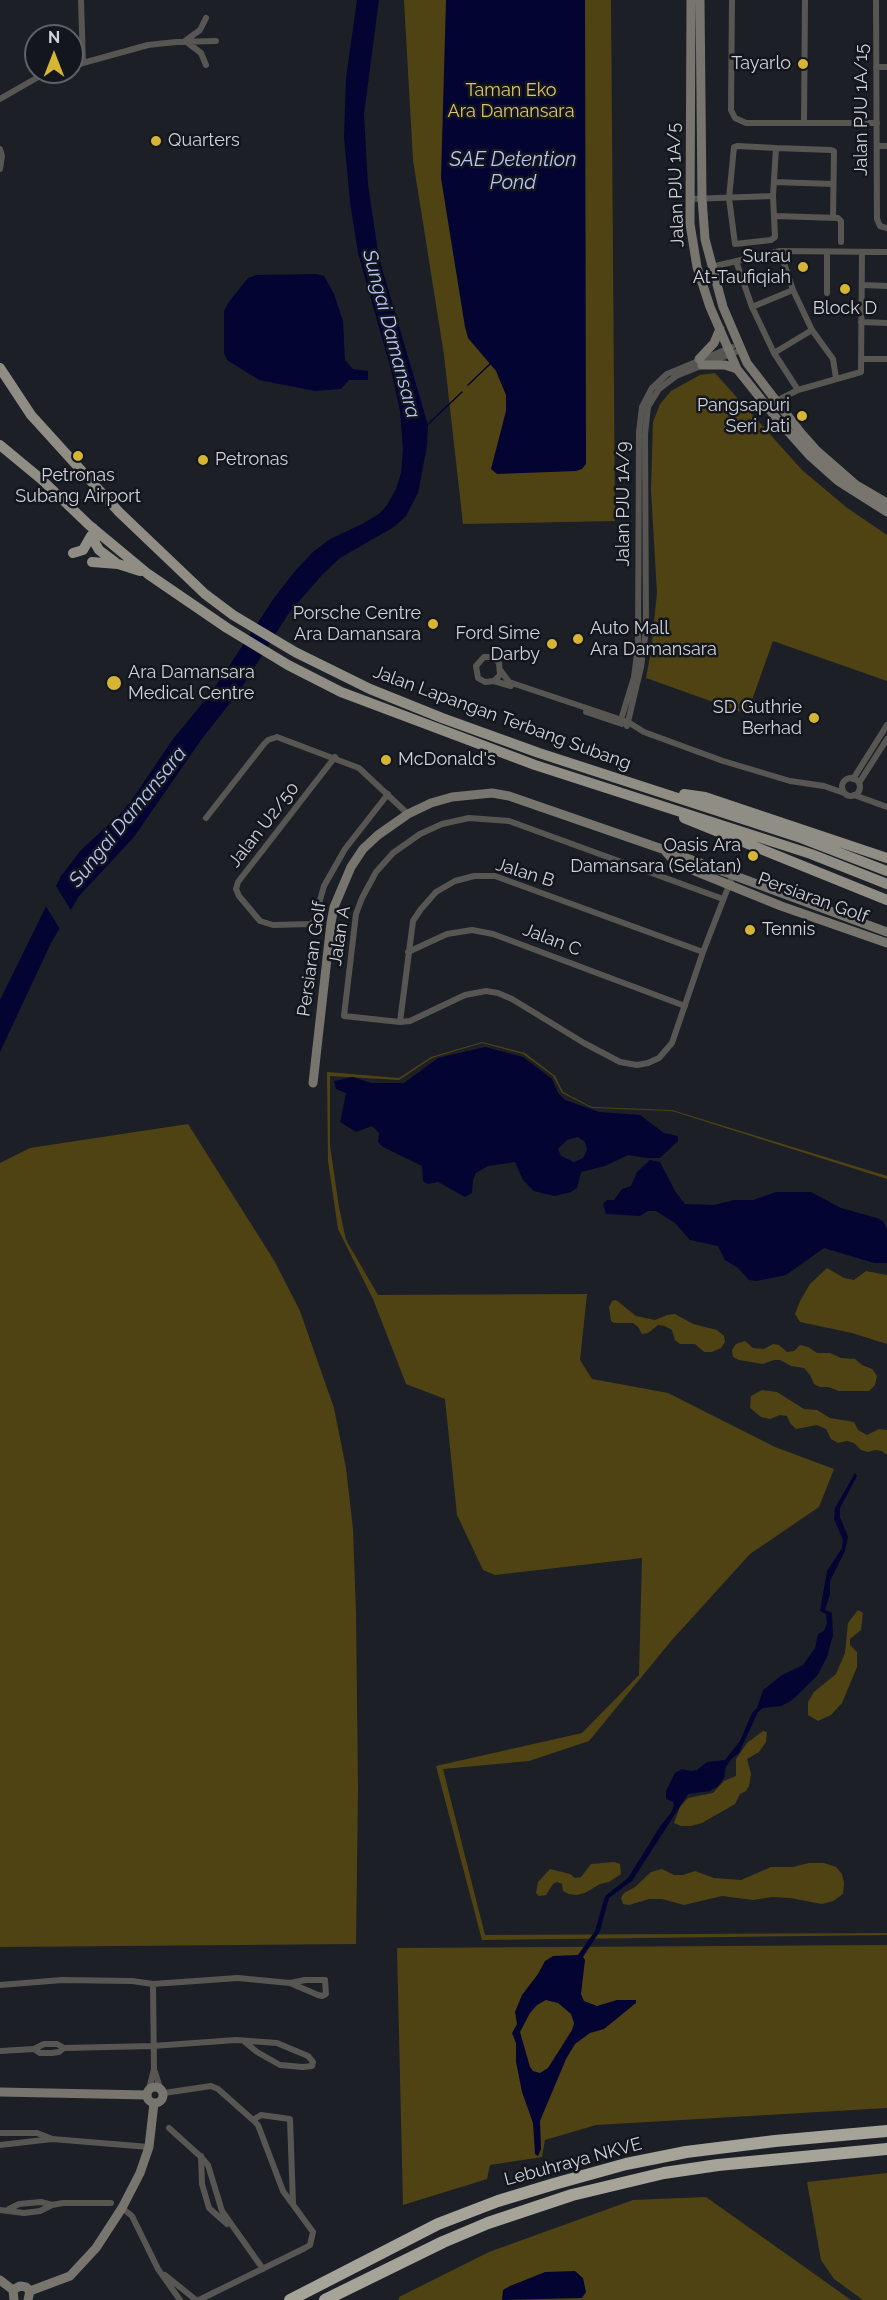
<!DOCTYPE html>
<style>
body{margin:0}
#map{position:relative;width:887px;height:2300px;overflow:hidden;background:#1d1f27;font-family:Raleway,sans-serif}
canvas{display:block}
.north{position:absolute;left:24px;top:24px;width:60px;height:60px;box-sizing:border-box;background:#13161d;border:2px solid #5f6167;border-radius:50%;rotate:0deg;font-size:16px;font-weight:700;line-height:24px;text-align:center;color:#d0d2d7}
.north::after{content:'';display:block;margin:auto;width:21px;height:27px;background:#d6b534;clip-path:polygon(50% 0,100% 100%,50% 72%,0 100%)}
</style>
<div id="map">
<canvas width="887" height="2300"></canvas>
<div class="north">N</div>
</div>
<script>
const ctx = document.querySelector('canvas').getContext('2d');
ctx.lineJoin = 'round';
function paint(path, color) { ctx.fillStyle = color; ctx.fill(path, 'evenodd'); }
const toPath = rows => new Path2D(rows.map(r => 'M' + r).join(''));
function strokePath(path, color, width, dash) { ctx.strokeStyle = color; ctx.lineWidth = width; ctx.lineCap = dash ? 'butt' : 'round'; ctx.setLineDash(dash || []); ctx.stroke(path); }
function label(font, color, halo, rows, align = 'center') {
  ctx.font = font + ' Raleway,sans-serif'; ctx.lineWidth = 5; ctx.setLineDash([]); ctx.textBaseline = 'middle'; ctx.strokeStyle = halo; ctx.fillStyle = color; for (const [text, x, y, turn = 0] of rows) {
    ctx.save(); ctx.translate(x, y); ctx.rotate((+turn || 0) * Math.PI / 180); ctx.textAlign = isNaN(turn) ? turn : align; if (halo) ctx.strokeText(text, 0, 0); ctx.fillText(text, 0, 0); ctx.restore();
  }
}
paint(toPath([
 [404,0,611,0,615,521,463,524,444,355,413,160],
 [715,373,802,470,846,507,887,535,887,681,773,641,747,714,646,678,651,651,657,593,651,490,653,422,660,404,671,391,700,375],
 [482,1042,525,1053,555,1076,563,1092,592,1107,672,1110,887,1176,887,1179,672,1111,592,1108,562,1093,553,1076,523,1054,482,1043,432,1058,399,1080,330,1076,330,1146,339,1207,346,1240,378,1295,587,1294,580,1360,592,1379,668,1393,775,1447,834,1469,819,1507,750,1554,671,1641,589,1741,529,1761,443,1769,485,1935,887,1933,887,1935,482,1940,436,1766,582,1733,639,1675,642,1558,495,1575,483,1570,457,1515,445,1399,406,1384,373,1299,338,1229,328,1161,327,1072,399,1078,431,1057],
 [188,1124,275,1262,300,1311,334,1408,346,1468,353,1529,356,1613,358,1790,356,1944,0,1947,0,1163,30,1148],
 [827,1268,844,1278,854,1280,866,1271,887,1275,887,1344,852,1333,800,1322,795,1314,800,1301,810,1284],
 [616,1300,636,1316,655,1320,667,1315,675,1314,693,1324,717,1330,724,1336,725,1342,721,1348,712,1352,704,1352,695,1344,680,1344,675,1340,672,1330,665,1326,658,1325,648,1333,642,1334,638,1327,633,1323,614,1323,611,1321,609,1307,612,1301],
 [745,1341,753,1348,764,1349,773,1344,779,1345,787,1352,794,1351,800,1345,808,1347,817,1353,830,1353,841,1358,855,1359,862,1365,872,1369,877,1376,875,1385,869,1391,839,1391,828,1387,820,1387,814,1384,810,1375,804,1368,791,1366,780,1360,774,1360,763,1364,739,1360,733,1357,732,1350,736,1344],
 [762,1390,777,1392,804,1409,817,1410,830,1418,854,1422,858,1430,867,1435,879,1429,887,1430,887,1455,882,1451,875,1450,868,1452,861,1450,854,1443,847,1441,838,1443,831,1439,826,1429,817,1425,796,1429,790,1423,787,1416,780,1415,770,1419,761,1417,750,1408,751,1396],
 [858,1610,863,1613,861,1630,850,1639,850,1645,857,1652,857,1667,842,1703,831,1715,818,1721,808,1715,808,1702,814,1692,836,1674,845,1653,848,1623],
 [763,1731,767,1732,766,1742,759,1752,747,1759,751,1774,749,1786,746,1791,740,1794,735,1804,702,1823,691,1826,681,1826,674,1823,680,1807,688,1798,713,1793,724,1781,736,1776,736,1759,747,1743],
 [614,1862,620,1864,621,1874,609,1882,600,1884,585,1893,576,1895,569,1894,563,1891,562,1884,557,1882,553,1884,546,1895,539,1896,536,1893,538,1882,550,1869,570,1874,575,1878,581,1877,591,1864],
 [809,1863,824,1863,836,1867,842,1874,844,1883,843,1894,833,1901,822,1904,790,1898,772,1897,753,1900,722,1896,684,1905,662,1899,649,1899,629,1905,623,1904,621,1898,624,1893,635,1887,651,1872,662,1869,674,1875,683,1875,695,1871,714,1878,741,1880,771,1867,793,1867],
 [887,1945,887,2108,596,2125,545,2140,542,2157,490,2165,487,2179,403,2205,397,1948],
 [887,2173,887,2300,863,2300,834,2279,821,2260,807,2182],
 [706,2197,851,2300,399,2300,399,2297,489,2252,633,2200]
]), '#4f4313');
paint(toPath([
 [357,0,379,0,364,114,368,185,379,258,428,425,427,446,418,493,406,516,394,527,340,558,322,575,289,613,238,693,201,740,134,837,79,896,51,943,0,1052,0,1000,61,876,81,850,120,814,131,801,173,739,211,693,274,598,295,571,313,552,330,539,362,524,379,514,387,505,396,489,401,473,403,450,400,411,391,370,358,253,350,202,344,137,346,78],
 [446,0,585,0,586,458,586,464,582,469,576,471,497,474,491,469,506,411,506,395,496,371,468,338,465,327,441,178],
 [317,274,324,276,334,294,343,321,345,360,353,369,368,371,368,380,349,380,341,389,315,391,259,380,227,360,224,353,224,311,228,303,248,278,256,275],
 [485,1047,523,1057,552,1079,558,1093,565,1100,599,1112,640,1115,664,1133,678,1136,678,1141,660,1158,646,1158,628,1155,605,1166,581,1172,577,1188,571,1192,554,1196,534,1191,523,1180,515,1162,488,1166,476,1173,473,1180,472,1193,465,1197,438,1182,428,1184,423,1181,422,1166,383,1147,378,1142,379,1133,372,1126,356,1132,340,1122,346,1093,336,1089,334,1081,353,1077,371,1083,404,1083,438,1058],
 [578,1137,585,1142,587,1150,583,1158,574,1162,561,1156,558,1149,567,1140],
 [650,1160,660,1162,675,1191,685,1204,714,1205,734,1200,753,1200,776,1192,811,1192,841,1208,877,1218,883,1221,887,1229,887,1263,874,1263,824,1248,786,1275,757,1281,749,1280,738,1268,725,1260,718,1246,690,1240,675,1223,656,1211,648,1211,640,1216,606,1214,603,1204,607,1200,614,1200,622,1189,631,1186,637,1172],
 [855,1473,857,1476,840,1508,840,1517,848,1537,845,1551,830,1581,830,1594,825,1610,832,1613,833,1635,827,1657,817,1676,791,1701,781,1706,763,1708,758,1712,739,1753,731,1759,726,1767,724,1778,718,1786,710,1791,688,1794,632,1881,609,1898,600,1931,583,1957,585,1960,581,1994,584,2001,597,2006,617,2000,636,2000,636,2003,604,2029,590,2033,575,2044,566,2059,540,2121,541,2149,538,2156,535,2154,533,2123,522,2092,516,2062,516,2043,512,2033,517,2024,515,2012,522,1995,538,1974,545,1961,553,1956,578,1955,595,1931,605,1896,628,1878,661,1825,671,1813,674,1805,673,1802,666,1799,666,1791,675,1773,682,1769,691,1771,697,1770,707,1762,725,1760,740,1741,752,1713,757,1708,763,1690,782,1675,803,1665,815,1648,818,1634,824,1631,827,1623,826,1614,820,1611,827,1571,842,1548,843,1540,834,1519,835,1508],
 [546,2000,558,2003,571,2014,574,2023,572,2030,548,2068,540,2073,533,2071,530,2067,520,2032,530,2013,537,2005],
 [575,2271,583,2278,586,2292,582,2298,502,2300,503,2290,510,2286,545,2272]
]), '#040432');
paint(toPath([
 [54,883,72,912,61,931,44,903]
]), '#1d1f27');
strokePath(toPath([
 [468,385,490,364],
 [426,426,462,392]
]), '#040432', 1.5);
strokePath(toPath([
 [81,0,83,63],
 [732,0,731,110,735,118,746,123,877,123],
 [876,0,877,219,880,226,887,228],
 [185,41,200,30,206,18],
 [188,43,201,53,206,65],
 [72,66,148,45,176,42,216,41],
 [876,67,887,67],
 [0,99,47,72],
 [804,123,805,0],
 [877,146,887,146],
 [776,148,773,196,775,237,771,240,735,244,729,198,734,147,737,146,776,148,831,150,834,151,833,218],
 [0,149,2,156,0,169],
 [774,182,833,184],
 [690,199,773,196],
 [775,216,838,218,841,221,841,242],
 [780,251,793,290,812,330,833,359,836,378],
 [736,261,752,307,774,353,798,390],
 [711,267,780,251,887,252],
 [862,285,887,286],
 [827,293,827,252],
 [752,307,793,290],
 [861,322,887,323],
 [774,353,812,330],
 [861,359,887,359],
 [776,401,798,390,861,372,862,252],
 [501,671,509,682,628,722,644,732,723,761,790,781,824,786,844,793],
 [494,681,500,675,499,663,493,657,484,657,476,666,478,678,485,682,494,681,511,686],
 [586,712,622,724],
 [620,723,634,677,638,647,639,432,642,407,652,388,667,374,732,347],
 [627,726,641,667,646,630,645,434,648,407,659,389,676,376,741,350],
 [335,757,238,882,236,889,239,896,260,921,273,925,311,924,314,921,324,886,345,849,388,794],
 '842 787a9 9 0 1 1 18 0a9 9 0 1 1-18 0Z',
 [853,779,887,725],
 [859,783,887,739],
 [854,795,887,807],
 [206,818,264,744,268,740,277,737,359,768,408,814],
 [723,899,509,821,469,818,442,824,420,834,393,853,376,872,362,898,356,914,344,1016,400,1022,410,1021,465,995,486,991,498,993,512,999,584,1043,620,1062,637,1065,648,1063,659,1058,672,1043,703,952,729,885,733,875],
 [408,952,447,934,472,930,493,934,685,1006],
 [400,1022,413,921,421,909,436,892,455,881,474,876,495,876,703,952],
 [0,1985,62,1980,132,1981,153,1984,238,1978,290,1983,318,1995,322,1996,326,1994,325,1980,305,1980,290,1983],
 [34,2049,40,2053,52,2053,59,2052,64,2048],
 [0,2051,34,2049,44,2044,57,2044,64,2048,153,2046,236,2040,277,2043,308,2056,313,2062,312,2066,303,2067,280,2065,257,2052,245,2042],
 [155,2072,160,2088],
 [149,2089,154,2069,153,1984],
 [164,2093,211,2086,218,2089,253,2120,258,2125,283,2191,313,2232,310,2245,305,2248,199,2300],
 [253,2120,261,2115,290,2119,293,2203],
 [169,2128,200,2156,208,2165,222,2211,263,2269],
 [0,2133,37,2133,50,2138],
 [0,2145,52,2139,149,2147],
 [201,2156,202,2184,209,2208,227,2224],
 [122,2208,132,2216,158,2269,180,2300],
 [9,2209,19,2204,41,2202,52,2205],
 [0,2210,24,2213,40,2211,52,2205,63,2203,111,2203],
 [165,2275,196,2300]
]), '#575652', 6);
strokePath(toPath([
 [691,0,690,224,697,267,710,307,737,369,777,419,810,456,838,481,887,512],
 [700,0,702,198,705,239,723,307,747,363,801,433,817,451,856,485,887,503],
 [699,359,714,343,720,329],
 [702,365,725,365,737,369],
 [666,852,674,861,690,869,781,906,887,943],
 [313,1083,331,923,334,907,351,867,363,849,378,835,408,814,431,803,452,797,492,793,509,796,665,850,887,932],
 '147 2095a8 8 0 1 1 16 0a8 8 0 1 1-16 0Z',
 [0,2092,147,2095],
 [0,2280,13,2290],
 [30,2291,70,2276,96,2248,122,2208,140,2173,149,2147,154,2103],
 [14,2300,13,2290,20,2286,26,2287,30,2291,28,2300]
]), '#77756e', 9);
strokePath(toPath([
 [0,368,31,415,119,512,205,594,233,615,295,652,370,689,442,718,539,753,801,838,887,871],
 [0,445,41,479,89,525,148,574,227,628,288,665,341,692,535,765,811,854,887,884],
 [93,528,95,543,99,550,115,562],
 [73,553,83,550,91,536],
 [92,562,118,564,140,571],
 [684,794,705,797,887,858],
 [684,818,887,900]
]), '#8f8d84', 10);
strokePath(toPath([
 [290,2300,438,2224,498,2201,554,2184,626,2164,686,2152,775,2141,887,2131],
 [325,2300,443,2242,488,2223,572,2195,664,2173,718,2165,887,2149]
]), '#a6a398', 12);
for (const [x, y, r, color] of [
 [803,64,6,"#d6b534"],
 [156,141,6,"#d6b534"],
 [803,267,6,"#d6b534"],
 [845,289,6,"#d6b534"],
 [802,416,6,"#d6b534"],
 [78,456,6,"#d6b534"],
 [203,460,6,"#d6b534"],
 [433,624,6,"#d6b534"],
 [578,639,6,"#d6b534"],
 [552,644,6,"#d6b534"],
 [114,683,8,"#d6b534"],
 [814,718,6,"#d6b534"],
 [386,760,6,"#d6b534"],
 [753,856,6,"#d6b534"],
 [750,930,6,"#d6b534"]
]) { const dot = new Path2D(); dot.arc(x, y, r, 0, 2 * Math.PI); ctx.fillStyle = color; ctx.fill(dot); strokePath(dot, '#13161d', 2); }
label('18px', '#d0d2d7', '#13161d', [
 ["Tayarlo",791,64],
 ["Quarters",168,141,"left"],
 ["Surau",791,257],
 ["At-Taufiqiah",791,278],
 ["Block D",845,309,"center"],
 ["Pangsapuri",790,406],
 ["Seri Jati",790,427],
 ["Petronas",215,460,"left"],
 ["Petronas",78,476,"center"],
 ["Subang Airport",78,497,"center"],
 ["Porsche Centre",421,614],
 ["Ara Damansara",421,635],
 ["Auto Mall",590,629,"left"],
 ["Ara Damansara",590,650,"left"],
 ["Ford Sime",540,634],
 ["Darby",540,655],
 ["Ara Damansara",128,673,"left"],
 ["Medical Centre",128,694,"left"],
 ["SD Guthrie",802,708],
 ["Berhad",802,729],
 ["McDonald's",398,760,"left"],
 ["Oasis Ara",741,846],
 ["Damansara (Selatan)",741,867],
 ["Tennis",762,930,"left"]
], 'right');
label('18px', '#e0c668', '#13161d', [
 ["Taman Eko",511,91],
 ["Ara Damansara",511,112]
]);
label('18px', '#d0d2d7', '#13161d', [
 ["Jalan PJU 1A/15",862,110,-90],
 ["Jalan PJU 1A/5",676,185,-92],
 ["Jalan PJU 1A/9",624,504,-90],
 ["Jalan Lapangan Terbang Subang",502,718,20],
 ["Jalan U2/50",264,825,-52],
 ["Jalan B",525,873,17],
 ["Persiaran Golf",813,898,20],
 ["Jalan A",340,936,-81],
 ["Jalan C",552,940,21],
 ["Persiaran Golf",312,959,-82],
 ["Lebuhraya NKVE",573,2162,-15]
]);
label('italic 20px', '#b6c6f7', '#13161d', [
 ["SAE Detention",513,160],
 ["Pond",513,183],
 ["Sungai Damansara",391,334,75],
 ["Sungai Damansara",128,817,-51]
]);
</script>
